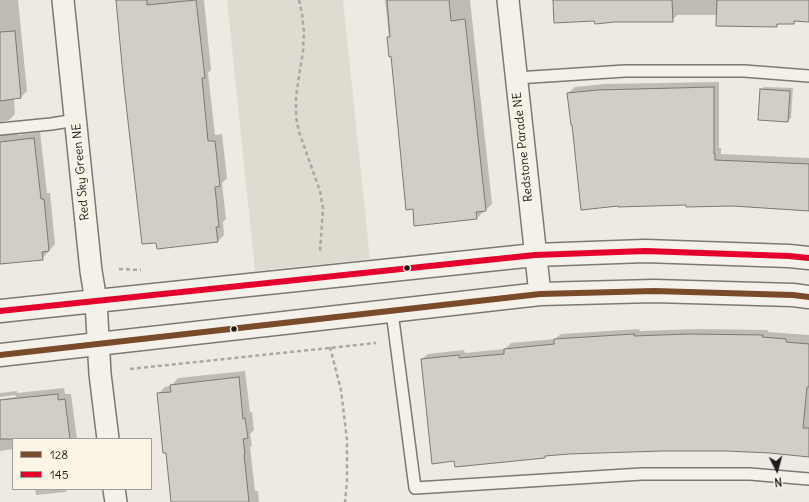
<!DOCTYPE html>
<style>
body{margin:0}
#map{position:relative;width:809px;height:502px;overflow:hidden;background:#eeeae2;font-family:Delius,sans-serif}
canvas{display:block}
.legend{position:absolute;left:12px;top:438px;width:140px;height:52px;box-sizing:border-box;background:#fcf5e5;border:1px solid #a29e95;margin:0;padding:5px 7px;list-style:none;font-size:12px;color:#1c1c1c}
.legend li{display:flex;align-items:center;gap:8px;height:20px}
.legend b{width:20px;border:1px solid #a29e95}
.north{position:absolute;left:757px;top:450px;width:40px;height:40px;-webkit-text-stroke:3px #fcf5e5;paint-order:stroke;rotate:174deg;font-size:11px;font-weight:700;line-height:16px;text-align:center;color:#1c1c1c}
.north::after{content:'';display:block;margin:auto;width:14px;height:18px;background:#1c1c1c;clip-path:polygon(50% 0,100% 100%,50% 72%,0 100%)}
</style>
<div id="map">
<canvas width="809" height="502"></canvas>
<ul class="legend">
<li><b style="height:5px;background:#7a4b2a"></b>128</li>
<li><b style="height:5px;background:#e4002b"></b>145</li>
</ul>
<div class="north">N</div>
</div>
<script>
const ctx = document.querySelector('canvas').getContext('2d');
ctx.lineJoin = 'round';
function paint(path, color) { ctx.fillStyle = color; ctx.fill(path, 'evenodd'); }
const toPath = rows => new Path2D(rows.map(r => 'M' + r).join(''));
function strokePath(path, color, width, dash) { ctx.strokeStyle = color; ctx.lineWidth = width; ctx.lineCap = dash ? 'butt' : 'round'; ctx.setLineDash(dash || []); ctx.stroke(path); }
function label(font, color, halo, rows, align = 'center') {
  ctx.font = font + ' Delius,sans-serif'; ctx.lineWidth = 4; ctx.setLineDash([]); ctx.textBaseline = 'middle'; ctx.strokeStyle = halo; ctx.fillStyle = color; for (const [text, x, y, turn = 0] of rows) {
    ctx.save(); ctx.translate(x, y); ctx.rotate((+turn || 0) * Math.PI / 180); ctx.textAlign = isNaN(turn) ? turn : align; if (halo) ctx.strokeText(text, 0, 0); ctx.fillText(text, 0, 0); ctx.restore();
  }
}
paint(toPath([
 [227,0,343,0,370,259,255,271]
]), '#dfdbd0');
paint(toPath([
 [0,0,18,0,27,91,21,97,14,98,15,114,9,120,0,122],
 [117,0,204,0,211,70,208,73,215,135,222,134,227,178,222,183,226,219,223,222,224,235,217,242],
 [385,0,470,0,492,204,477,218,391,55,388,38,389,37],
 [554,0,809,0,809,21,797,20,793,23,780,23,777,26,718,15,677,15,672,21,595,20],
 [719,82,719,148,721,148,721,154,809,158,809,210,687,204,568,93,575,87,604,84],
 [764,87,793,88,791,118,788,121,760,90],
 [0,124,16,129,17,135,40,132,47,193,50,193,55,244,42,259,0,263],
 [639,329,640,331,697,329,768,330,768,332,809,335,809,455,726,450,663,450,568,453,547,455,545,457,422,359,428,354,464,350,465,353,505,349,511,343,555,339,561,334],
 [245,371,250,412,252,412,254,430,250,434,252,446,250,447,255,491,258,491,259,502,172,502,167,452,158,394,165,387,171,386,178,378],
 [64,388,65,394,71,394,77,439,13,439,13,449,0,451,0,399,16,397,15,395,0,397,0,393,17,391,17,393],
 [35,489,68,489,65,492,36,495]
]), '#0003');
const building = toPath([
 [116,0,147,0,147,5,196,0,205,78,202,78,208,141,215,141,220,186,215,187,219,227,216,227,218,242,157,249,156,243,142,244,124,86,116,0],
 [387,0,449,0,451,21,465,19,486,211,476,212,477,219,414,226,413,209,406,210,391,56,389,57,387,37,390,37,387,0],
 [553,0,672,0,673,22,615,22,595,24,594,21,554,23,553,0],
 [717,0,809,0,809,22,794,21,794,24,777,24,777,27,716,26,717,0],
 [15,31,21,98,0,101,0,32,15,31],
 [714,87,714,154,715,154,715,160,809,164,809,211,733,206,686,207,686,205,618,207,618,206,581,210,572,125,571,125,567,93,597,90,714,87],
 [760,89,790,91,788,122,758,120,760,89],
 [34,138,41,199,44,199,49,251,42,252,43,260,0,264,0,142,34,138],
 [634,334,634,336,690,334,763,335,762,337,786,339,786,342,809,344,809,387,807,387,803,428,809,428,809,457,770,453,726,451,663,451,569,454,545,456,545,458,455,467,454,461,432,464,421,359,459,355,459,358,504,354,504,349,554,344,554,339,634,334],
 [239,377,243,419,245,418,248,438,243,439,245,454,244,454,249,502,171,502,166,453,163,453,157,393,171,392,170,385,239,377],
 [58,394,58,400,65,399,70,439,0,439,0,400,58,394]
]);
paint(building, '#d1cec8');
strokePath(building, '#7a7975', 1);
const lane = toPath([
 [516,78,625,71,744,71,809,76],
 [0,129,51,124,76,120],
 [392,312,415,488,642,474,750,474,809,479]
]);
const street = toPath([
 [63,0,91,271,96,301,100,374,108,439],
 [508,0,540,294],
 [114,489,116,502]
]);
const secondary = toPath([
 [0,311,535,255,645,251,789,256,809,258],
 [0,355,540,294,654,291,793,295,809,297]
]);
strokePath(lane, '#7a7975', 14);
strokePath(street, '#7a7975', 24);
strokePath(secondary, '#7a7975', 25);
strokePath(toPath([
 [299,0,302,14,304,32,303,51,296,96,296,117,299,132,320,191,323,208,320,251],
 [119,269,141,270],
 [330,347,341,390,347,440,347,481,345,502],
 [130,369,376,343]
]), '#aaa8a4', 2.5, [4, 3]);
strokePath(lane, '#f4f1ea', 11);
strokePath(street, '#f4f1ea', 21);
strokePath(secondary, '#f4f1ea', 22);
strokePath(toPath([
 [0,355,540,294,654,291,793,295,809,297]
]), '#7a4b2a', 6);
strokePath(toPath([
 [0,311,535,255,645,251,789,256,809,258]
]), '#e4002b', 6);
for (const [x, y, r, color] of [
 [407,268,3.5,"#1c1c1c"],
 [234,329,3.5,"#1c1c1c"]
]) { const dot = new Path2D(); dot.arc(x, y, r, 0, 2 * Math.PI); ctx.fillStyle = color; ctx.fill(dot); strokePath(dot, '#fcf5e5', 1.5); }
label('12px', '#1c1c1c', '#fcf5e5', [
 ["Redstone Parade NE",523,147,-96],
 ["Red Sky Green NE",81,172,-95]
]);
</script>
